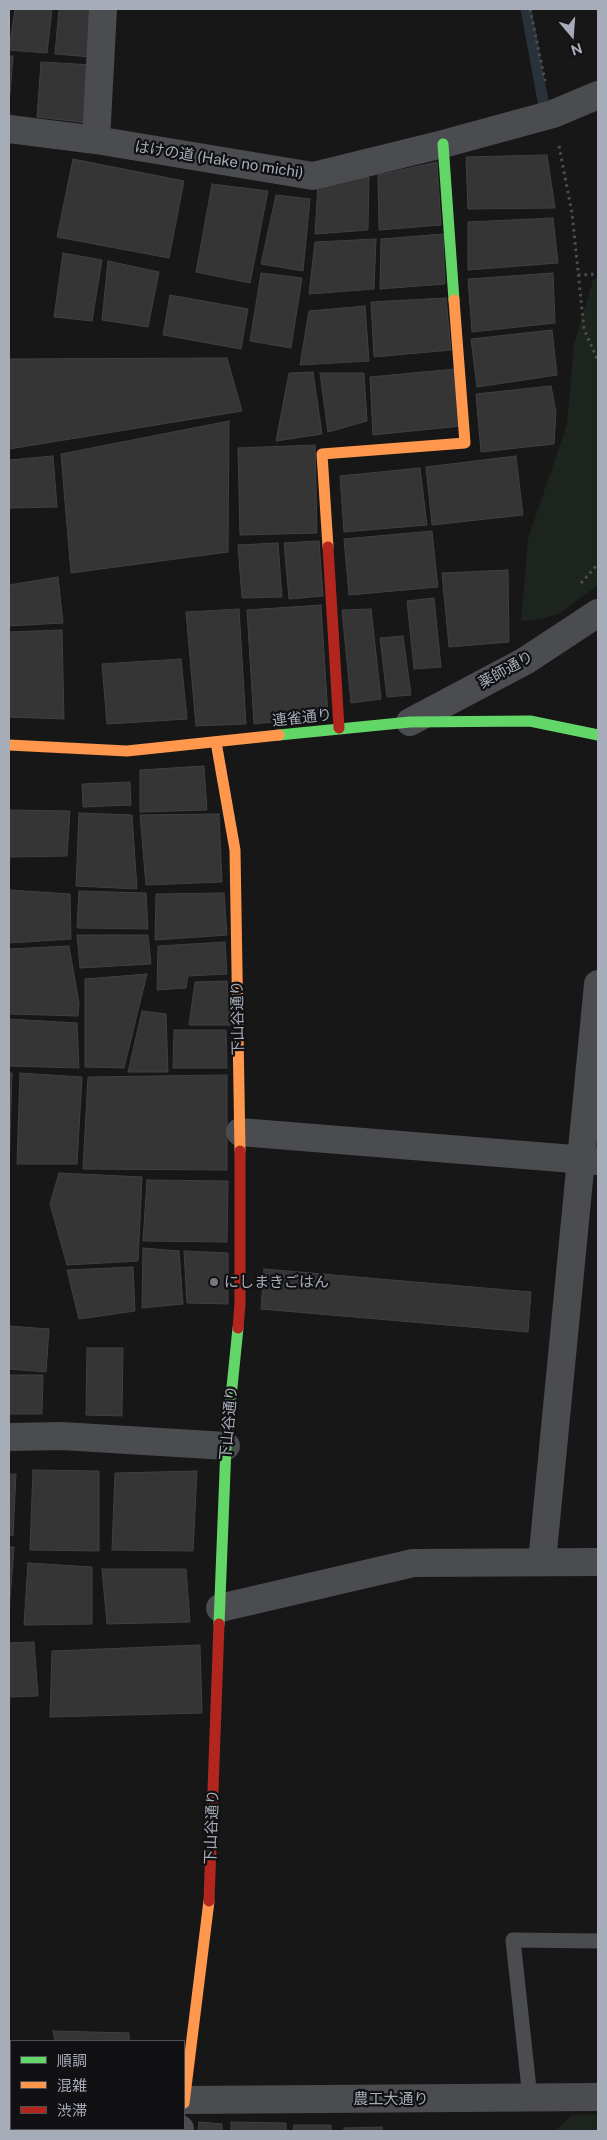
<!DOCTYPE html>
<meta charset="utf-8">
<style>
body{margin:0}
#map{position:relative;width:607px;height:2140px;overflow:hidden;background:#171717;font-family:"Public Sans","Noto Sans JP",sans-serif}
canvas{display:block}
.frame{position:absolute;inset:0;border:10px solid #a7acb9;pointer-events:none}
.legend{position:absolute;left:10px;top:2040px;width:175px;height:90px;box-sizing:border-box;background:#111113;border:1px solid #4d4f55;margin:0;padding:6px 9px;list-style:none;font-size:15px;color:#a7acb9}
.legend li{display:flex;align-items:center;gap:10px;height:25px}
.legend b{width:25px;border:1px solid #4d4f55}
.north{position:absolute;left:547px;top:10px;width:50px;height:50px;-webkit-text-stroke:4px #111113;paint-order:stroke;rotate:162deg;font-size:14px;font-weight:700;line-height:20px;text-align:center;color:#a7acb9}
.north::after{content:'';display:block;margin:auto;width:18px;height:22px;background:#a7acb9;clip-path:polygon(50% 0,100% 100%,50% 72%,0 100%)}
</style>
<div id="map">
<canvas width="607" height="2140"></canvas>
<div class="frame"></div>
<ul class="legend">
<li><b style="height:6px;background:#63d668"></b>順調</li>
<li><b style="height:6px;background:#ff974d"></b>混雑</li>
<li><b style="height:6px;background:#b3261e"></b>渋滞</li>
</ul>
<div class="north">N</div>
</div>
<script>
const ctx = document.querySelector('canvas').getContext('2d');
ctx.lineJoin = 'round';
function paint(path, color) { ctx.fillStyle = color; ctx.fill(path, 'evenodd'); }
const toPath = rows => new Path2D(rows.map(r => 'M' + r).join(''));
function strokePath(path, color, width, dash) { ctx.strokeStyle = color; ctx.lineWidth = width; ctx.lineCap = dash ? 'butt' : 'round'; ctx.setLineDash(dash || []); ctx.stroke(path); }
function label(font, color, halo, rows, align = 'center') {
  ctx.font = font + ' "Public Sans","Noto Sans JP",sans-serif'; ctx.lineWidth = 4.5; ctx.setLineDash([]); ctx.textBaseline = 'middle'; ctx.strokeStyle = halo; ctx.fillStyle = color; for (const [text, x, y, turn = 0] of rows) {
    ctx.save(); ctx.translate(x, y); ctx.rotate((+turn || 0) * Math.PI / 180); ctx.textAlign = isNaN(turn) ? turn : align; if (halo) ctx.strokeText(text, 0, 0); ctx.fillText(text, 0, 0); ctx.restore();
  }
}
paint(toPath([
 [598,278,598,585,559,614,540,619,521,621,528,539,567,424,574,344,593,280],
 [598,2114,598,2131,555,2131,572,2115]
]), '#1d241e');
strokePath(toPath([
 [526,9,546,117]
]), '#29323a', 11);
const building = toPath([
 [15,9,52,9,47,53,9,50,15,9],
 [59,9,96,9,91,57,55,54,59,9],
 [9,56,13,56,10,94,9,94,9,56],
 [41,62,92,65,88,123,37,117,41,62],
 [547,155,555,208,468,209,466,157,547,155],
 [73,159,184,181,169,258,57,237,73,159],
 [437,162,441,225,379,230,378,175,437,162],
 [369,177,368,230,315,234,318,185,369,177],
 [212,184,268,191,250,283,196,272,212,184],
 [276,195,310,199,303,271,261,264,276,195],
 [553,218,558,263,468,270,468,222,553,218],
 [443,234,445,284,380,289,381,239,443,234],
 [376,239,374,289,309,294,315,242,376,239],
 [63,253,102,260,92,321,54,317,63,253],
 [108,261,159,272,148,327,102,320,108,261],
 [261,273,302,278,291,348,250,341,261,273],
 [553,273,555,323,472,332,468,279,553,273],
 [170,295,248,309,241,349,163,335,170,295],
 [446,298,451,350,374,357,371,302,446,298],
 [365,306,369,361,300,365,309,311,365,306],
 [552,330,557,375,477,387,471,339,552,330],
 [227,358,242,411,9,449,9,359,227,358],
 [455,369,461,426,373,435,370,377,455,369],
 [313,372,322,434,276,441,289,373,313,372],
 [320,373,364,373,367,421,328,432,320,373],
 [551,386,556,412,554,444,481,452,476,394,551,386],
 [229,421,228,552,71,573,61,454,229,421],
 [315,445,317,533,240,535,238,448,315,445],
 [53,456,57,507,9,508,9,460,53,456],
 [516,456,523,515,432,525,426,467,516,456],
 [420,468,427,525,344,532,340,476,420,468],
 [432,531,438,587,349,595,344,539,432,531],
 [319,541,323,596,289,599,284,543,319,541],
 [278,543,282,597,242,598,238,545,278,543],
 [508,570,509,642,449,647,442,573,508,570],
 [58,577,63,623,9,626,9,585,58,577],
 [434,598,441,667,414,669,407,601,434,598],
 [321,605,328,716,254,724,247,610,321,605],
 [239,609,246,724,196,726,186,612,239,609],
 [371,609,381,699,351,703,342,610,371,609],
 [62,630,64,719,9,717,9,632,62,630],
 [403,636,411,695,387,697,380,638,403,636],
 [181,659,187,719,107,724,102,664,181,659],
 [204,766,207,810,140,812,140,770,204,766],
 [130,782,131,805,83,807,82,784,130,782],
 [9,810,70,811,67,856,9,857,9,810],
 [79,813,132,815,137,889,76,886,79,813],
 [219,814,222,882,146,885,140,815,219,814],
 [9,890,70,894,71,939,9,943,9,890],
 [79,891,146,893,148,929,77,928,79,891],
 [224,893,227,935,155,940,156,894,224,893],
 [77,935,148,935,151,964,80,968,77,935],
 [225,942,227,974,188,976,186,988,157,990,158,946,225,942],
 [69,946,79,1003,78,1016,9,1014,9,949,69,946],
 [147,974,124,1068,85,1067,85,979,147,974],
 [227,981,230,1025,189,1025,195,982,227,981],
 [142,1011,166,1014,168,1072,128,1072,142,1011],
 [9,1019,77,1023,79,1068,9,1066,9,1019],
 [174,1030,226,1030,227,1068,173,1068,174,1030],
 [9,1073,12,1073,9,1170,9,1073],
 [20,1073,82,1077,77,1164,17,1164,20,1073],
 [227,1075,227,1170,83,1169,88,1077,227,1075],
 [59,1173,142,1177,138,1261,67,1265,50,1204,59,1173],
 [147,1180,228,1181,227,1242,143,1241,147,1180],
 [143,1248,179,1251,183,1304,142,1308,143,1248],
 [184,1251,228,1253,228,1304,187,1303,184,1251],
 [133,1267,135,1311,79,1319,67,1270,133,1267],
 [264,1269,531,1292,528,1332,261,1309,264,1269],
 [9,1326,49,1329,46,1372,9,1369,9,1326],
 [87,1348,123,1348,122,1416,86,1415,87,1348],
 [9,1375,43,1375,42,1414,9,1414,9,1375],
 [33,1470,99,1471,99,1551,30,1550,33,1470],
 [197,1471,193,1551,112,1550,115,1473,197,1471],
 [9,1474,16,1474,13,1536,9,1535,9,1474],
 [9,1547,14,1547,9,1612,9,1547],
 [28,1563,92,1567,92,1624,24,1625,28,1563],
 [102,1569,186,1569,190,1622,107,1624,102,1569],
 [34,1642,38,1696,9,1697,9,1643,34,1642],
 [200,1645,202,1713,50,1717,52,1651,200,1645],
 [53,2031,129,2033,129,2041,55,2041,53,2031],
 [199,2122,222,2124,222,2131,198,2131,199,2122],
 [231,2122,286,2123,286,2131,231,2131,231,2122],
 [294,2125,331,2125,331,2131,293,2131,294,2125],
 [382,2127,382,2131,344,2131,344,2128,382,2127]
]);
paint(building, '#353536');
strokePath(building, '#3f4043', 1);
strokePath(toPath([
 [530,9,545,81],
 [559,146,572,213,584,329,598,361],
 [578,275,598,274],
 [581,583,598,564]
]), '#4d4e52', 3, [2.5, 4]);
strokePath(toPath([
 [530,2098,513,1940,598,1941]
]), '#4b4c50', 15);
strokePath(toPath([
 [9,129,96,140,313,176,443,144,553,114,598,95],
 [96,140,103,9],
 [410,722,525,661,598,613],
 [240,1132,598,1161],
 [9,1437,62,1436,226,1446],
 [542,1562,598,984],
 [220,1608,413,1563,598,1562],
 [184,2100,598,2097],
 [59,2131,69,2129],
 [180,2131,180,2129]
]), '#4b4c50', 28);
strokePath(toPath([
 [443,144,454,300],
 [279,735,410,722,530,721,598,735],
 [219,1624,226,1446,238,1328]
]), '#63d668', 11);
strokePath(toPath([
 [328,547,322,454,465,443,454,300],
 [216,742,235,850,240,1151],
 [9,745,127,751,279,735],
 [184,2103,209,1901]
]), '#ff974d', 11);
strokePath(toPath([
 [328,547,339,728],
 [238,1328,240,1304,240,1151],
 [209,1901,219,1624]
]), '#b3261e', 11);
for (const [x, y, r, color] of [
 [214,1282,5,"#757880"]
]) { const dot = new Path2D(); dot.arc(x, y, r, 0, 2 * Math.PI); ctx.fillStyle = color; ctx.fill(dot); strokePath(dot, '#111113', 2); }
label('15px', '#a7acb9', '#111113', [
 ["はけの道 (Hake no michi)",219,160,9],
 ["薬師通り",506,670,-29],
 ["連雀通り",302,718,-6],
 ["下山谷通り",238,1018,-91],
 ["下山谷通り",229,1423,-85],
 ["下山谷通り",212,1827,-88],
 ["農工大通り",391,2099]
]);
label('15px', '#a7acb9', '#111113', [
 ["にしまきごはん",224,1282]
], 'left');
</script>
